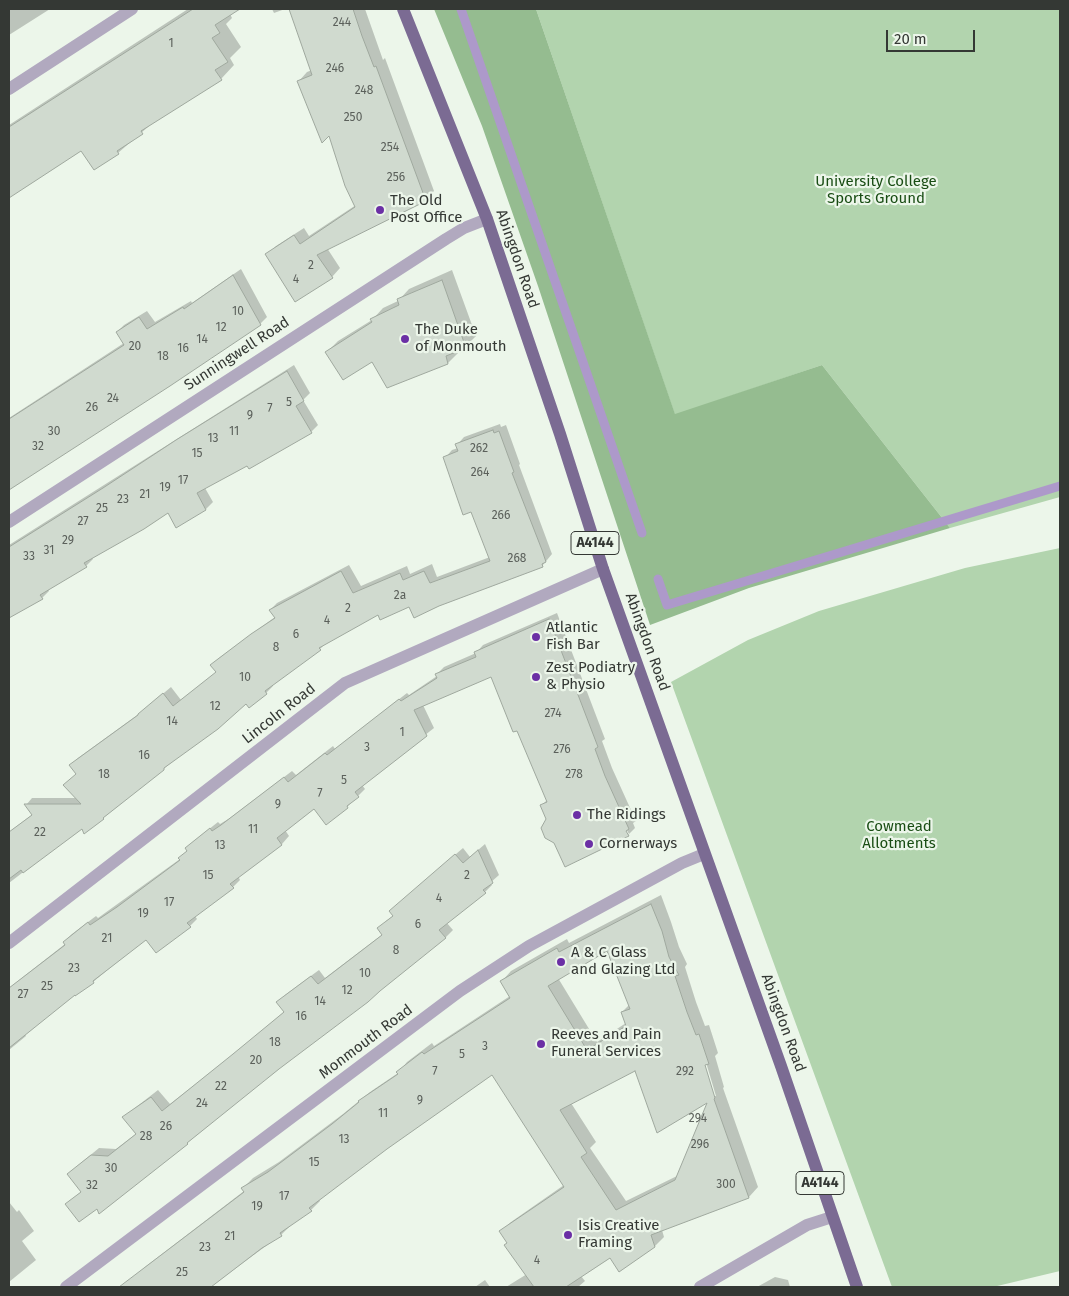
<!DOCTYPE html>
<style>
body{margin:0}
#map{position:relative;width:1069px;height:1296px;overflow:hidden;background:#ecf6ea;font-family:"Fira Sans",sans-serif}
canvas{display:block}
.frame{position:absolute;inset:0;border:10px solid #343834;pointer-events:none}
.scale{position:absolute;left:886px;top:30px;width:89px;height:22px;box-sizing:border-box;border:2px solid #343834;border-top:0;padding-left:6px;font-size:15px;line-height:18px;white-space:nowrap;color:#343834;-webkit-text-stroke:4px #ecf6ea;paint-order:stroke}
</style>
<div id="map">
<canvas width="1069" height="1296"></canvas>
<div class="frame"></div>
<div class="scale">20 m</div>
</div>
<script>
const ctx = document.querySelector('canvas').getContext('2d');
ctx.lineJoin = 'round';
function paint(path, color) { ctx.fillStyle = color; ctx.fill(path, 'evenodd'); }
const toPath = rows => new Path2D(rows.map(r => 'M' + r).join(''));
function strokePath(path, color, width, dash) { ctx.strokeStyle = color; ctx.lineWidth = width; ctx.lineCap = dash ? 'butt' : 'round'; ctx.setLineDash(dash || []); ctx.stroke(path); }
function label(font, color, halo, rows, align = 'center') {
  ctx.font = font + ' "Fira Sans",sans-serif'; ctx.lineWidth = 4.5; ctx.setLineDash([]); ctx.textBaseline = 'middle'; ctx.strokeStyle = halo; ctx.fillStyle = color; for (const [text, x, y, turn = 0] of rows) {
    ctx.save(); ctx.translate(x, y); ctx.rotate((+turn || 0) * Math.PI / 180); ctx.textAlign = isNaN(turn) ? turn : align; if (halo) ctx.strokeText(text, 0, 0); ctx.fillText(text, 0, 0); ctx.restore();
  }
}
paint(toPath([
 [536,9,1060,9,1060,497,950,528,822,365,675,415],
 [1060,548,1060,1271,993,1287,892,1287,671,682,748,640,819,611,965,568]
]), '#b2d4ae');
paint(toPath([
 [434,9,536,9,675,414,822,365,950,528,749,588,650,625,538,286,482,126]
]), '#95bc90');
paint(toPath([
 [9,9,50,9,9,35],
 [188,9,236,9,230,14,232,18,226,24,241,47,230,58,234,65,221,79,156,120,118,153,82,150,9,197,9,125],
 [272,9,285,9,274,13],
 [290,9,365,9,383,60,385,58,434,191,425,200,327,248,340,268,332,277,267,255,276,246,304,228,309,236,356,205,329,134,299,81,307,72,312,70],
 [241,269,267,317,260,324,28,476,23,481,9,489,9,418,124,343,117,332,124,325,147,311,155,322,191,301,192,303],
 [452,270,476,336,466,346,458,350,459,352,448,363,372,360,327,352,338,341,372,320,383,308,398,301,409,289],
 [294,365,310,393,303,400,318,425,311,432,205,488,213,502,206,509,168,511,92,557,93,559,86,566,48,589,49,591,42,598,9,618,9,545],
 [500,424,501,427,506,425,520,464,519,465,552,554,542,566,379,613,327,642,320,649,272,684,273,686,266,693,250,706,246,702,103,818,82,827,9,883,9,832,33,814,26,805,32,798,77,798,77,774,71,765,78,758,140,713,171,687,181,700,217,672,212,665,219,658,275,617,270,610,277,603,349,565,361,586,407,566,410,574,432,564,437,577,490,557,472,511,445,458,452,450,458,448,457,445,464,437],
 [557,613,605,739,602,741,612,768,636,821,633,823,635,828,628,835,547,819,542,805,547,800,518,729,492,675,423,705,434,728,362,785,365,789,347,807,314,807,285,830,289,836,282,844,238,876,240,880,233,887,195,916,197,919,190,926,146,938,93,982,75,994,25,1034,26,1036,9,1050,9,988,65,944,64,942,72,934,96,916,98,918,180,859,180,858,188,850,186,848,194,841,218,822,220,824,230,818,292,771,296,775,333,746,335,749,407,693,409,695,437,676,437,674,444,667,476,653,483,645],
 [624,825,629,834,626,834],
 [485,844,499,875,490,883,492,885,485,892,446,922,453,930,446,937,278,1068,187,1143,97,1207,67,1204,82,1191,76,1167,99,1148,116,1149,137,1133,124,1118,131,1111,158,1090,170,1104,242,1048,285,1011,285,995,319,970,325,978,383,934,386,921,394,915,390,911,463,848,470,857],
 [661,895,671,922,679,947,687,964,685,967,696,1002,705,1026,709,1025,718,1053,715,1056,724,1087,723,1088,758,1187,749,1197,662,1230,664,1237,655,1246,611,1257,581,1276,585,1281,578,1287,506,1287,527,1274,501,1231,511,1222,564,1185,493,1074,386,1148,319,1199,320,1201,311,1210,291,1225,281,1235,210,1287,124,1287,145,1267,244,1191,243,1188,253,1178,279,1162,343,1114,370,1092,398,1073,407,1062,432,1043,434,1046,510,996,502,981,511,971,567,939,569,943],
 [608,949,629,1005,622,1012,626,1023,597,1042,558,978],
 [702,1059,705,1059,716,1096,713,1096],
 [636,1069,710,1100,679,1175,626,1201,590,1148,596,1142,571,1103],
 [9,1202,17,1212,19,1210,34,1231,22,1241,36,1260,9,1282],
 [775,1277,788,1280,790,1287,757,1287],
 [485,1280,490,1287,475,1287]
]), '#0003');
strokePath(toPath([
 [461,9,642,533],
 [658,579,667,605,1060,486]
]), '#ad99ca', 9);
const building = toPath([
 [193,9,240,9,215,25,220,33,212,38,228,62,215,70,222,80,141,131,143,134,117,151,119,154,94,170,81,151,9,198,9,127,193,9],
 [289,9,353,9,362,36,374,67,376,66,426,201,317,255,333,278,295,302,265,254,294,235,300,244,355,207,345,186,329,136,322,143,297,81,312,75,289,9],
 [233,275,261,325,170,386,9,490,9,419,124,345,116,332,139,317,147,329,183,307,184,309,233,275],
 [442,280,466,348,446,356,448,364,387,388,372,362,343,380,325,352,372,322,370,319,399,305,397,299,442,280],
 [287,371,304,401,296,406,312,433,249,469,247,466,197,493,206,510,176,528,168,513,144,529,84,563,87,567,40,595,43,599,9,618,9,547,103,488,176,440,287,371],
 [493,430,494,433,499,431,514,472,512,473,542,550,546,562,542,564,543,567,439,606,414,618,409,607,380,620,378,615,319,648,321,650,265,691,267,694,249,708,246,704,218,729,164,768,164,770,103,818,104,819,84,834,82,829,23,873,21,870,9,879,9,832,32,815,24,804,81,804,63,785,76,774,69,765,138,715,138,714,163,693,173,706,216,672,210,665,251,634,275,618,269,610,341,571,353,593,400,573,403,580,424,571,430,583,490,561,471,512,463,515,443,457,458,451,455,444,493,430],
 [549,619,598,747,595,749,605,776,629,829,626,831,629,836,565,867,554,843,545,838,541,828,546,819,540,805,547,802,517,731,513,732,491,677,414,710,427,736,355,792,359,797,347,806,348,808,326,825,314,809,277,838,282,845,230,884,234,888,187,923,191,927,156,953,146,940,93,981,94,983,75,996,75,995,9,1048,9,988,65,945,63,942,88,922,90,925,117,907,180,860,178,858,187,851,185,848,210,828,212,831,221,825,284,777,288,782,325,753,327,755,399,699,401,701,437,678,435,674,476,657,474,652,549,619],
 [478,850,493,883,483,890,486,893,439,930,446,938,380,991,368,1002,279,1069,187,1143,188,1144,99,1214,97,1209,79,1222,65,1204,81,1192,67,1174,91,1155,108,1156,136,1134,122,1117,151,1097,162,1111,233,1054,284,1012,276,1002,311,976,318,984,382,935,377,928,393,916,389,911,455,854,463,863,478,850],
 [651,904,662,931,669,957,679,975,675,976,687,1012,696,1035,699,1034,709,1064,705,1065,715,1098,714,1099,749,1198,651,1235,655,1247,619,1272,610,1258,566,1287,534,1287,504,1245,507,1243,499,1231,564,1187,492,1075,387,1149,309,1208,312,1211,280,1233,282,1236,262,1248,211,1287,119,1287,244,1192,241,1188,268,1172,332,1124,359,1102,358,1101,398,1074,396,1072,422,1052,424,1054,510,998,500,981,557,948,559,952,651,904],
 [607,951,630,1009,621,1012,626,1026,587,1050,548,986,607,951],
 [635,1071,657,1133,707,1103,675,1180,616,1210,581,1157,587,1153,560,1110,635,1071]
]);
paint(building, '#d0dacf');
strokePath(building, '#9fa89e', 1);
strokePath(toPath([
 [9,89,132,9],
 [9,522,446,239,464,228,487,219],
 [9,943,345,683,603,569],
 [66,1287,460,991,529,946,682,863,704,854],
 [700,1287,807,1225,832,1217]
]), '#b1a9bf', 12);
strokePath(toPath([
 [403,9,487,219,560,434,603,569,781,1066,857,1287]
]), '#7b6b93', 12);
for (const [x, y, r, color] of [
 [380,210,5,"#6b2fa5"],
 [405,339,5,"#6b2fa5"],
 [536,637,5,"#6b2fa5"],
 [536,677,5,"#6b2fa5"],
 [577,815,5,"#6b2fa5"],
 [589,844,5,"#6b2fa5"],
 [561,962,5,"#6b2fa5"],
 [541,1044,5,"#6b2fa5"],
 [568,1235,5,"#6b2fa5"]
]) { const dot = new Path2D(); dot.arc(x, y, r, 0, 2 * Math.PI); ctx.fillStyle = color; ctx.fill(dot); strokePath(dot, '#ecf6ea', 2); }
label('12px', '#5b605b', null, [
 ["244",342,23],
 ["1",171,44],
 ["246",335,69],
 ["248",364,91],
 ["250",353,118],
 ["254",390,148],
 ["256",396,178],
 ["2",311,266],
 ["4",296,280],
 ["10",238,312],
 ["12",221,328],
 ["14",202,340],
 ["20",135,347],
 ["16",183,349],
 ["18",163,357],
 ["24",113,399],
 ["5",289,403],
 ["26",92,408],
 ["7",270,409],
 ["9",250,416],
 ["30",54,432],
 ["11",234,432],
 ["13",213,439],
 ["32",38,447],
 ["262",479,449],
 ["15",197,454],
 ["264",480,473],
 ["17",183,481],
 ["19",165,488],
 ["21",145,495],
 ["23",123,500],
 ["25",102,509],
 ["266",501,516],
 ["27",83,522],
 ["29",68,541],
 ["31",49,551],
 ["33",29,557],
 ["268",517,559],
 ["2a",400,596],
 ["2",348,609],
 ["4",327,621],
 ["6",296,635],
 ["8",276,648],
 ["10",245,678],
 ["12",215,707],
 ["274",553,714],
 ["14",172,722],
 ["1",402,733],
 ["3",367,748],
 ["276",562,750],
 ["16",144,756],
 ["18",104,775],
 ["278",574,775],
 ["5",344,781],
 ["7",320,794],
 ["9",278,805],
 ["11",253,830],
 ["22",40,833],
 ["13",220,846],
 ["15",208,876],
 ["2",467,876],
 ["4",439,899],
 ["17",169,903],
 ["19",143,914],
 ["6",418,925],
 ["21",107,939],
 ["8",396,951],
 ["23",74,969],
 ["10",365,974],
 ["25",47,987],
 ["12",347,991],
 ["27",23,995],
 ["14",320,1002],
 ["16",301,1017],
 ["18",275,1043],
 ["3",485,1047],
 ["5",462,1055],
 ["20",256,1061],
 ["7",435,1072],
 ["292",685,1072],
 ["22",221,1087],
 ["9",420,1101],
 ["24",202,1104],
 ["11",383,1114],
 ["294",698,1119],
 ["26",166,1127],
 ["28",146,1137],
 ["13",344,1140],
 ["296",700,1145],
 ["15",314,1163],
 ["30",111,1169],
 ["300",726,1185],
 ["32",92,1186],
 ["17",284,1197],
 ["19",257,1207],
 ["21",230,1237],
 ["23",205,1248],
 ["4",537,1261],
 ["25",182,1273]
]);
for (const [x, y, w] of [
 [595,543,48],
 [820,1183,48]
]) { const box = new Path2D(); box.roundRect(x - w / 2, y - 11.5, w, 23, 4); ctx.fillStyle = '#ecf6ea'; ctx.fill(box); strokePath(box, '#343834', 1); }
label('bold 14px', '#343834', null, [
 ["A4144",595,543],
 ["A4144",820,1183]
]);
label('15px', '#194d14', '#ecf6ea', [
 ["University College",876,182],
 ["Sports Ground",876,199],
 ["Cowmead",899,827],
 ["Allotments",899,844]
]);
label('15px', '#343834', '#ecf6ea', [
 ["The Old",390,201],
 ["Post Office",390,218],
 ["The Duke",415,330],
 ["of Monmouth",415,347],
 ["Atlantic",546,628],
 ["Fish Bar",546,645],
 ["Zest Podiatry",546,668],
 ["& Physio",546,685],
 ["The Ridings",587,815],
 ["Cornerways",599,844],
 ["A & C Glass",571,953],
 ["and Glazing Ltd",571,970],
 ["Reeves and Pain",551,1035],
 ["Funeral Services",551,1052],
 ["Isis Creative",578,1226],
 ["Framing",578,1243]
], 'left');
label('15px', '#343834', '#ecf6ea', [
 ["Abingdon Road",517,259,71],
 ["Sunningwell Road",237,354,-33],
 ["Abingdon Road",647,642,70],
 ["Lincoln Road",279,714,-38],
 ["Abingdon Road",783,1023,70],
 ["Monmouth Road",366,1042,-37]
]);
</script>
